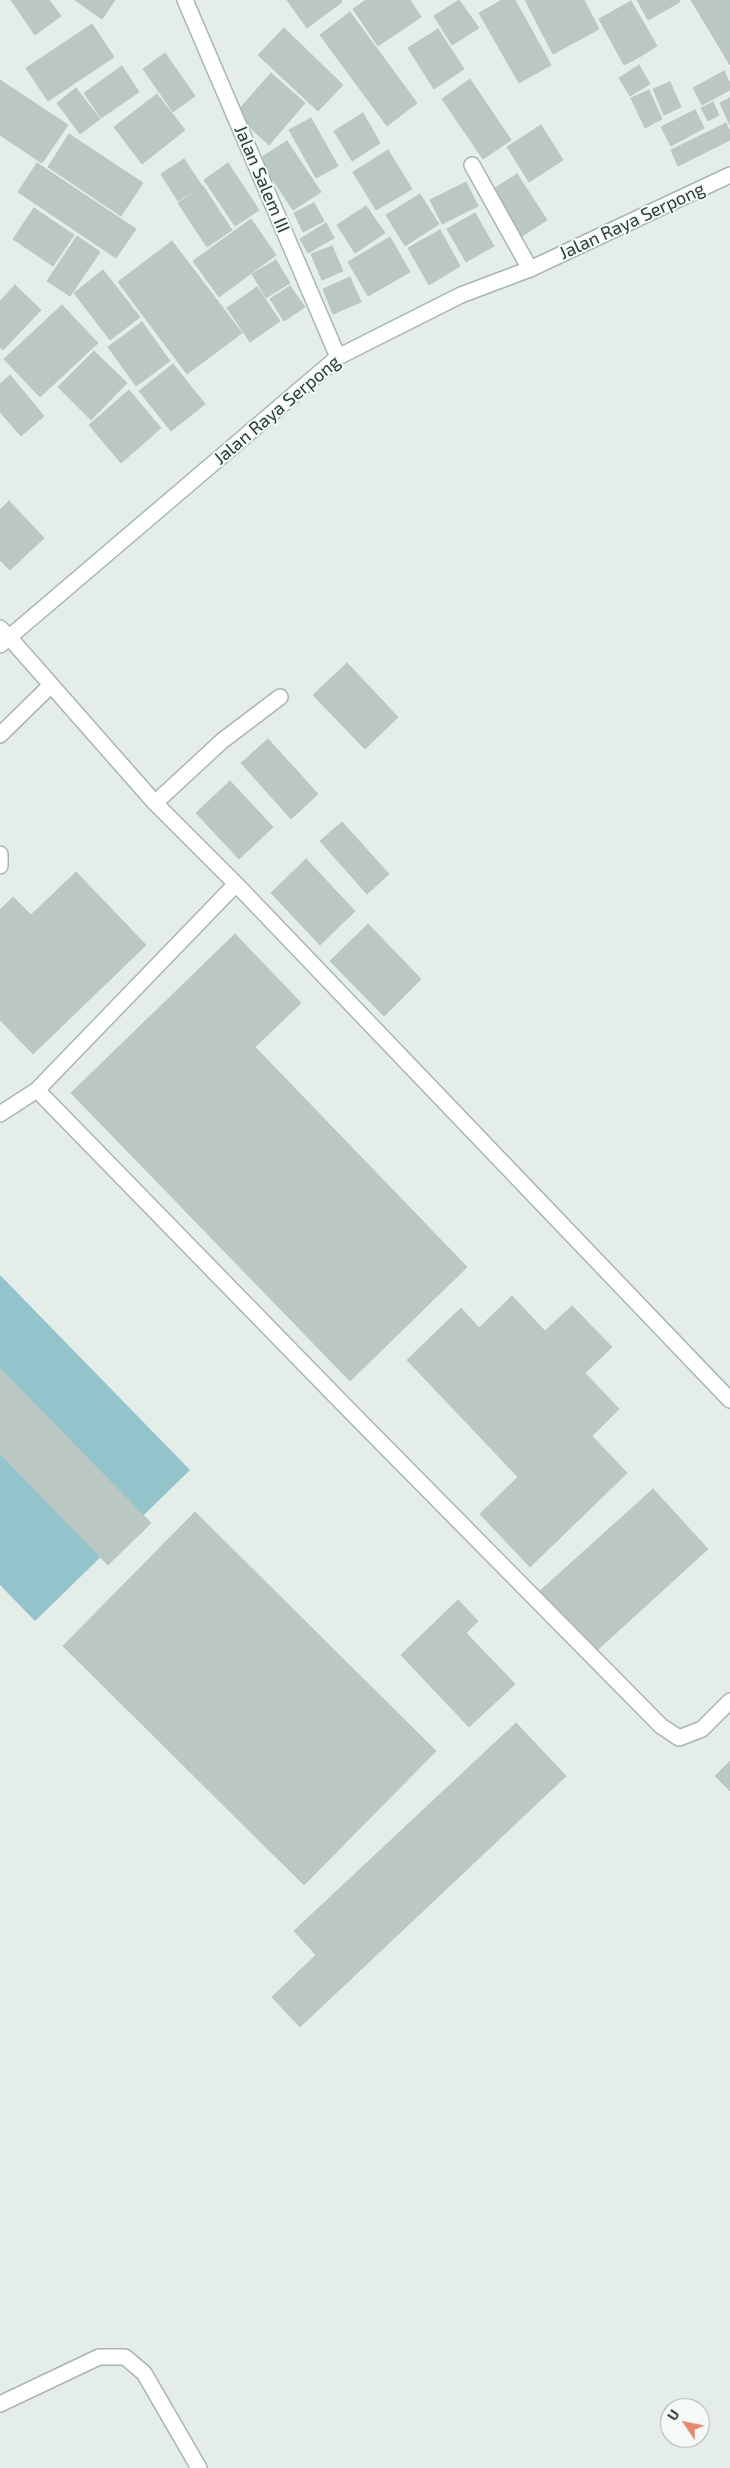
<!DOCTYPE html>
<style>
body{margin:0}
#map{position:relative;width:730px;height:2468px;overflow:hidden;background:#e5ede9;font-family:"Exo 2",sans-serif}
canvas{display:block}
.north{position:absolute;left:660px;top:2398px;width:50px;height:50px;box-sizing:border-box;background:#f5f9f7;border:1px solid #a2aeaa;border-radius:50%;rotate:304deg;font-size:14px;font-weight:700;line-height:20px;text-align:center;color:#263d36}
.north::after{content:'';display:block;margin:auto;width:18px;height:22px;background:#e4896c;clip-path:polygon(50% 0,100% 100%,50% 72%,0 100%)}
</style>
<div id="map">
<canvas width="730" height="2468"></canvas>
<div class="north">U</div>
</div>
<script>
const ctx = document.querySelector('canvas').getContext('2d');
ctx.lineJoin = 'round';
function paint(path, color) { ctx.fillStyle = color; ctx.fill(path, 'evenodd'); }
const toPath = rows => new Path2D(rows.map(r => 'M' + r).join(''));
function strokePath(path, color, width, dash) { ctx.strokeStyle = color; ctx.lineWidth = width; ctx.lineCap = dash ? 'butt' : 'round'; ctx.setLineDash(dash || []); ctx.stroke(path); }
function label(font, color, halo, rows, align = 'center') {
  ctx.font = font + ' "Exo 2",sans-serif'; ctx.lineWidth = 4; ctx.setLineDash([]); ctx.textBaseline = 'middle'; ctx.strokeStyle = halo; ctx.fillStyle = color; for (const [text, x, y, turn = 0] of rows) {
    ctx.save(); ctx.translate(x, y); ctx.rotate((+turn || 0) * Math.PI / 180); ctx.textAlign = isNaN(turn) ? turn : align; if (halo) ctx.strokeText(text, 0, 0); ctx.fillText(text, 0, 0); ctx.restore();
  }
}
paint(toPath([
 [0,1275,190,1470,35,1621,0,1585]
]), '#93c3cb');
const building = toPath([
 [11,0,49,0,61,16,35,35,11,0],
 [75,0,115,0,102,19,75,0],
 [287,0,341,0,342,2,307,28,287,0],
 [366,0,410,0,421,17,378,46,353,9,366,0],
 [459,0,479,28,452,45,434,16,459,0],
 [502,0,515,0,551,65,519,83,479,13,502,0],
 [525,0,584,0,599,29,553,54,525,0],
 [637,0,679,0,680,2,648,20,637,0],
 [691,0,730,0,730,65,691,0],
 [631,1,657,46,641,56,615,10,631,1],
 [615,10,641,56,624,65,599,19,615,10],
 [350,12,417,103,387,126,320,35,350,12],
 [92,24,114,57,48,101,26,68,92,24],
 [284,28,343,85,318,111,258,55,284,28],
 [438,29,464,69,434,89,408,48,438,29],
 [165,53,195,96,173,112,143,69,165,53],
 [639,65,650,84,630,96,619,78,639,65],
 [122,66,139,92,101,118,84,93,122,66],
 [724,71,730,84,730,90,702,105,693,88,724,71],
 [271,73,305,103,269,145,235,114,271,73],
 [470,79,511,140,483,159,442,99,470,79],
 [0,80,68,125,42,163,0,135,0,80],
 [670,82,681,107,664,115,653,89,670,82],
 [76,88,100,119,80,134,57,103,76,88],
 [649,90,662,119,645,128,631,98,649,90],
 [157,94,185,130,142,164,114,127,157,94],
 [730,98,730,125,720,103,730,98],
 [713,102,719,115,708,121,701,108,713,102],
 [695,110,704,128,671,146,661,127,695,110],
 [363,113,380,143,352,161,334,131,363,113],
 [311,118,338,166,316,178,289,130,311,118],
 [726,123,730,132,730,140,678,166,671,150,726,123],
 [541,125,563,160,529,182,507,147,541,125],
 [69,134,143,183,121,216,48,167,69,134],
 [287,141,321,192,293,210,259,159,287,141],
 [388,150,412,189,376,210,353,172,388,150],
 [184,159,202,186,178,201,161,174,184,159],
 [37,163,136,229,116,258,18,192,37,163],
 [228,163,259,210,235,226,204,180,228,163],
 [517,174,547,220,522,236,492,190,517,174],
 [466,182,478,206,442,224,430,200,466,182],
 [203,186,232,230,207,247,178,203,203,186],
 [420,194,439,224,405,246,386,215,420,194],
 [314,203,324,221,303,232,294,213,314,203],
 [366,206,385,233,355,253,337,225,366,206],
 [34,208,74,235,53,266,13,239,34,208],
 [475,213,494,246,466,262,447,229,475,213],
 [251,219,276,255,219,297,193,261,251,219],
 [326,223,334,238,308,253,300,239,326,223],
 [440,230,460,266,429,285,408,248,440,230],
 [77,236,100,252,70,296,47,281,77,236],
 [390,237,410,272,368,296,348,262,390,237],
 [172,241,242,333,187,374,118,282,172,241],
 [332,246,343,271,322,280,311,254,332,246],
 [276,260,290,283,266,298,252,274,276,260],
 [103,270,140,317,110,340,74,293,103,270],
 [350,277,361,302,333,314,323,289,350,277],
 [15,285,41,310,3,350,0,347,0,301,15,285],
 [290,286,305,307,284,321,270,299,290,286],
 [257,287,280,321,250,342,227,308,257,287],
 [62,305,98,343,40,397,4,359,62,305],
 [142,322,170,361,136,386,108,347,142,322],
 [94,351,127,383,91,420,58,387,94,351],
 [173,364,205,404,171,431,139,391,173,364],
 [10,375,44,416,21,436,0,412,0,384,10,375],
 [129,390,161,428,121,463,89,425,129,390],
 [9,501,44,538,10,570,0,560,0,510,9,501],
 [347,663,398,717,365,749,313,695,347,663],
 [268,739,318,794,291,819,241,763,268,739],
 [230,781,273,827,239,859,196,813,230,781],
 [342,822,389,874,367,894,320,841,342,822],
 [306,859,355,911,320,945,271,893,306,859],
 [76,872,146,945,33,1054,0,1020,0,910,13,897,31,915,76,872],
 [368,924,421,979,384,1016,330,961,368,924],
 [235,934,301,1003,255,1047,467,1267,350,1381,71,1093,235,934],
 [512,1296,545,1331,572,1306,612,1347,585,1373,619,1409,592,1436,627,1473,530,1567,480,1514,518,1477,407,1360,461,1308,479,1328,512,1296],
 [0,1368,151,1523,108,1565,0,1454,0,1368],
 [653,1489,708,1549,595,1652,540,1591,653,1489],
 [195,1512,436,1751,304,1885,63,1646,195,1512],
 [458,1600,478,1621,466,1633,515,1684,469,1727,401,1655,458,1600],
 [516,1723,566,1776,300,2027,272,1997,316,1955,294,1931,516,1723],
 [730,1761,730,1791,715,1776,730,1761]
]);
paint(building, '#bac7c2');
strokePath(building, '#b8c6c0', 1);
const lane = toPath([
 [9,637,155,803,236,884,730,1400],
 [0,735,51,685],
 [155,803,222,741,280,697],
 [0,854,0,866],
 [37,1090,236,884],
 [0,1114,37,1090,350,1411,661,1726,679,1738,702,1729,730,1701]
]);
const street = toPath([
 [185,0,338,357],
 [472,165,530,269],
 [0,628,9,637],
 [0,2404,99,2357,125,2357,144,2373,199,2468]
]);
const secondary = toPath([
 [0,645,338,357,461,295,530,269,730,175]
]);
strokePath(lane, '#a8b5b0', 18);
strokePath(street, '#a8b5b0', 18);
strokePath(secondary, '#a4b7b1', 18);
strokePath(lane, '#fff', 15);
strokePath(street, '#fff', 15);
strokePath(secondary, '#fff', 15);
label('18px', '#263d36', '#f5f9f7', [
 ["Jalan Salem III",262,179,67],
 ["Jalan Raya Serpong",632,221,-25],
 ["Jalan Raya Serpong",277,410,-40]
]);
</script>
